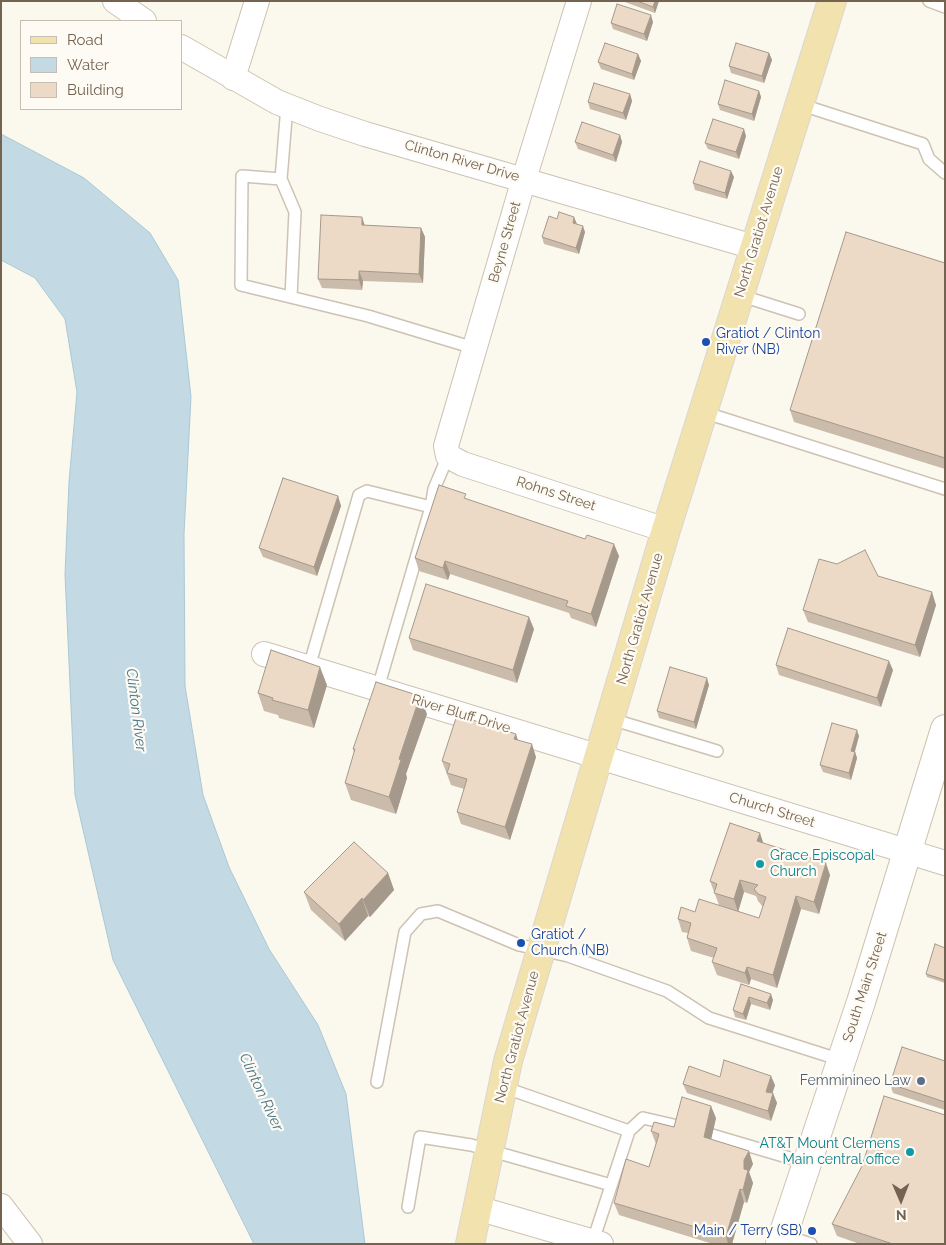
<!DOCTYPE html>
<style>
body{margin:0}
#map{position:relative;width:946px;height:1245px;overflow:hidden;background:#fbf8ee;font-family:Raleway,sans-serif}
canvas{display:block}
.frame{position:absolute;inset:0;border:2px solid #756351;pointer-events:none}
.legend{position:absolute;left:20px;top:20px;width:162px;height:90px;box-sizing:border-box;background:#fefbf4;border:1px solid #c7beb3;margin:0;padding:6px 9px;list-style:none;font-size:15px;color:#756351}
.legend li{display:flex;align-items:center;gap:10px;height:25px}
.legend b{width:25px;border:1px solid #c7beb3}
.north{position:absolute;left:876px;top:1175px;width:50px;height:50px;-webkit-text-stroke:4px #fefbf4;paint-order:stroke;rotate:179deg;font-size:14px;font-weight:700;line-height:20px;text-align:center;color:#756351}
.north::after{content:'';display:block;margin:auto;width:18px;height:22px;background:#756351;clip-path:polygon(50% 0,100% 100%,50% 72%,0 100%)}
</style>
<div id="map">
<canvas width="946" height="1245"></canvas>
<div class="frame"></div>
<ul class="legend">
<li><b style="height:6px;background:#f2e2ad"></b>Road</li>
<li><b style="height:14px;background:#c3dae4"></b>Water</li>
<li><b style="height:14px;background:#ecdac6"></b>Building</li>
</ul>
<div class="north">N</div>
</div>
<script>
const ctx = document.querySelector('canvas').getContext('2d');
ctx.lineJoin = 'round';
function paint(path, color) { ctx.fillStyle = color; ctx.fill(path, 'evenodd'); }
const toPath = rows => new Path2D(rows.map(r => 'M' + r).join(''));
function strokePath(path, color, width, dash) { ctx.strokeStyle = color; ctx.lineWidth = width; ctx.lineCap = dash ? 'butt' : 'round'; ctx.setLineDash(dash || []); ctx.stroke(path); }
function label(font, color, halo, rows, align = 'center') {
  ctx.font = font + ' Raleway,sans-serif'; ctx.lineWidth = 4.5; ctx.setLineDash([]); ctx.textBaseline = 'middle'; ctx.strokeStyle = halo; ctx.fillStyle = color; for (const [text, x, y, turn = 0] of rows) {
    ctx.save(); ctx.translate(x, y); ctx.rotate((+turn || 0) * Math.PI / 180); ctx.textAlign = isNaN(turn) ? turn : align; if (halo) ctx.strokeText(text, 0, 0); ctx.fillText(text, 0, 0); ctx.restore();
  }
}
const water = toPath([
 [1,134,84,178,150,233,178,280,191,397,184,534,185,686,203,795,229,867,269,949,318,1025,346,1094,365,1244,254,1244,113,960,75,795,65,574,69,482,77,392,65,319,35,278,1,260,1,134]
]);
paint(water, '#c3dae4');
strokePath(water, '#aac8d5', 1);
const lane = toPath([
 [929,1,945,7],
 [799,104,923,144,929,159,945,173],
 [287,106,281,179,242,176,241,285,368,316,474,348],
 [281,179,295,212,291,297],
 [739,295,799,314],
 [703,412,945,489],
 [309,667,359,495,367,491,431,507,434,489,448,456],
 [378,688,431,507],
 [611,719,717,751],
 [377,1082,405,932,421,914,438,911,519,945,568,956,667,991,709,1018,841,1060],
 [503,1087,629,1131,593,1241],
 [629,1131,643,1118,682,1127],
 [712,1135,807,1163],
 [408,1207,420,1137,471,1145,611,1185],
 [783,1235,811,1244]
]);
const street = toPath([
 [115,1,144,21],
 [579,1,524,179,446,446,448,456,463,464,666,530],
 [181,47,277,102,320,119,365,134,754,247],
 [233,78,257,1],
 [264,654,945,863],
 [1,1206,30,1244],
 [477,1208,601,1244]
]);
const secondary = toPath([
 [780,1244,861,1002,945,729]
]);
const primary = toPath([
 [470,1244,508,1061,666,530,832,1]
]);
strokePath(lane, '#cdc2b3', 14);
strokePath(street, '#cdc2b3', 26);
strokePath(secondary, '#cfc3b1', 30);
strokePath(primary, '#dbd6d2', 30);
strokePath(lane, '#fff', 11);
strokePath(street, '#fff', 24);
strokePath(secondary, '#fff', 28);
strokePath(primary, '#f2e2ad', 28);
paint(toPath([
 [622,1,659,1,655,13],
 [653,22,647,41,613,29,611,23],
 [769,53,772,60,764,83,731,73,729,66],
 [638,54,641,61,634,80,601,69,598,62],
 [759,91,761,97,754,121,720,110,718,104],
 [630,94,632,101,626,120,590,109,588,102],
 [620,135,622,142,616,162,578,149,575,142],
 [746,136,739,159,708,149,705,143],
 [734,177,727,199,695,190,693,183],
 [557,219,577,224,585,232,579,254,544,244,542,237],
 [365,225,421,228,425,237,423,283,363,281,362,290,322,288,318,279],
 [945,263,945,469,794,422,790,410],
 [338,496,341,506,317,576,263,557,259,548],
 [468,500,619,556,596,627,571,618,569,613,450,574,448,580,419,571,415,558],
 [878,576,936,605,920,657,808,622,803,610],
 [534,629,517,683,413,650,409,638],
 [776,665,893,670,881,707,779,675],
 [327,685,314,728,279,718,278,715,264,711,258,693],
 [709,685,696,729,659,718,657,711],
 [427,714,406,774,407,778,396,814,351,800,345,783,354,753,353,749],
 [859,736,855,752,857,758,851,780,823,772,820,765],
 [518,740,536,757,510,840,461,824,457,812,464,789,451,785,442,761],
 [764,844,830,875,819,914,801,909,777,988,751,979,749,985,717,975,712,962,714,958,691,951,687,938,688,933,682,932,678,919,695,912,759,918,763,907,758,901,756,896,744,892,738,912,719,905,710,881],
 [388,873,394,890,370,917,368,916,345,941,311,910,304,892],
 [945,948,945,983,927,977,926,974],
 [741,984,773,1000,770,1010,751,1004,746,1020,735,1017,733,1010],
 [945,1061,945,1110,893,1093,890,1084],
 [720,1077,775,1085,772,1093,777,1103,771,1121,687,1093,683,1084],
 [716,1118,711,1139,753,1164,749,1172,753,1183,747,1203,744,1202,732,1244,713,1244,619,1215,614,1203,649,1167,656,1144,651,1131],
 [832,1224,945,1244,860,1244,837,1236]
]), '#cbbbaa');
paint(toPath([
 [655,1,659,1,655,13,653,7],
 [651,15,653,22,647,41,644,34],
 [769,53,772,60,764,83,762,76],
 [638,54,641,61,634,80,632,74],
 [759,91,761,97,754,121,752,114],
 [630,94,632,101,626,120,623,113],
 [744,129,746,136,739,159,736,152],
 [620,135,622,142,616,162,613,155],
 [731,171,734,177,727,199,725,193],
 [362,217,365,226,362,225],
 [574,217,577,224,573,223],
 [583,226,585,232,579,254,576,248],
 [421,228,425,237,423,283,419,274],
 [359,271,363,281,362,290,359,280],
 [338,496,341,506,317,576,314,567],
 [614,544,619,556,596,627,591,614],
 [445,561,450,574,448,580,443,568],
 [932,592,936,605,920,657,915,645],
 [529,617,534,629,517,683,513,670],
 [889,661,893,670,881,707,877,698],
 [320,667,327,685,314,728,308,710],
 [707,678,709,685,696,729,694,722],
 [420,696,427,714,406,774,407,778,396,814,389,797,399,759],
 [857,730,859,736,853,757,851,751],
 [516,734,520,746,514,739],
 [532,744,536,757,510,840,505,827],
 [855,752,857,758,851,780,849,773],
 [760,833,764,845,757,841],
 [826,863,830,875,819,914,814,902],
 [388,873,394,890,370,917,363,900],
 [740,880,744,892,738,912,734,899],
 [796,896,801,909,777,988,773,975],
 [362,898,368,916,345,941,339,924],
 [747,967,751,979,749,985,745,973],
 [771,994,773,1000,770,1010,767,1003],
 [749,997,751,1004,746,1020,743,1014],
 [771,1076,775,1085,770,1101,766,1092],
 [773,1093,777,1103,771,1121,768,1111],
 [711,1106,716,1118,709,1149,704,1137],
 [749,1151,753,1164,749,1172,753,1183,747,1203,743,1190,744,1160],
 [740,1189,744,1202,732,1244,728,1244,726,1236]
]), '#a5998b');
const building = toPath([
 [637,1,655,1,653,7,637,1],
 [617,4,651,15,644,34,611,23,617,4],
 [605,43,638,54,632,74,598,62,605,43],
 [736,43,769,53,762,76,729,66,736,43],
 [725,80,759,91,752,114,718,104,725,80],
 [594,83,630,94,623,113,588,102,594,83],
 [713,119,744,129,736,152,705,143,713,119],
 [582,122,620,135,613,155,575,142,582,122],
 [700,161,731,171,725,193,693,183,700,161],
 [559,212,574,217,573,223,583,226,576,248,542,237,549,216,557,219,559,212],
 [321,215,362,217,362,225,421,228,419,274,359,271,359,280,318,279,321,215],
 [846,232,945,263,945,458,790,410,846,232],
 [283,478,338,496,314,567,259,548,283,478],
 [439,485,466,494,464,498,585,539,587,535,614,544,591,614,566,606,568,601,445,561,443,568,415,558,439,485],
 [865,550,878,576,932,592,915,645,803,610,819,559,837,564,865,550],
 [426,584,529,617,513,670,409,638,426,584],
 [788,628,889,661,877,698,776,665,788,628],
 [271,650,320,667,308,710,272,700,273,698,258,693,271,650],
 [670,667,707,678,694,722,657,711,670,667],
 [376,682,420,696,399,759,401,760,389,797,345,783,355,749,353,749,376,682],
 [457,715,516,734,514,739,532,744,505,827,457,812,467,779,447,773,450,764,442,761,457,715],
 [832,723,857,730,851,751,855,752,849,773,820,765,832,723],
 [730,823,760,833,757,841,826,863,814,902,796,896,773,975,747,967,745,973,712,962,717,948,687,938,691,923,678,919,681,907,695,912,699,899,759,918,766,897,758,894,754,889,758,885,740,880,734,899,714,893,717,884,710,881,730,823],
 [354,842,388,873,363,900,362,898,339,924,304,892,354,842],
 [935,944,945,948,945,980,926,974,935,944],
 [741,984,771,994,767,1003,749,997,743,1014,733,1010,741,984],
 [902,1047,945,1061,945,1102,890,1084,902,1047],
 [724,1060,771,1076,766,1092,773,1093,768,1111,683,1084,689,1066,720,1077,724,1060],
 [884,1096,945,1115,945,1244,893,1244,832,1224,862,1166,884,1096],
 [682,1097,711,1106,704,1137,749,1151,744,1160,744,1169,748,1170,743,1190,740,1189,726,1236,614,1203,626,1159,649,1167,659,1134,651,1131,654,1122,674,1127,682,1097]
]);
paint(building, '#ecdac6');
strokePath(building, '#a5998b', 1);
for (const [x, y, r, color] of [
 [706,342,5,"#1a4fb4"],
 [760,864,5,"#0f9aa8"],
 [521,943,5,"#1a4fb4"],
 [921,1081,5,"#5c6f8a"],
 [910,1152,5,"#0f9aa8"],
 [812,1231,5,"#1a4fb4"]
]) { const dot = new Path2D(); dot.arc(x, y, r, 0, 2 * Math.PI); ctx.fillStyle = color; ctx.fill(dot); strokePath(dot, '#fefbf4', 2); }
label('14px', '#756351', '#fefbf4', [
 ["Clinton River Drive",462,161,16],
 ["North Gratiot Avenue",759,232,-73],
 ["Beyne Street",505,242,-74],
 ["Rohns Street",556,494,18],
 ["North Gratiot Avenue",640,619,-74],
 ["River Bluff Drive",461,714,17],
 ["Church Street",772,810,17],
 ["South Main Street",865,987,-72],
 ["North Gratiot Avenue",517,1037,-75]
]);
label('14px', '#164399', '#fefbf4', [
 ["Gratiot / Clinton",716,334],
 ["River (NB)",716,350],
 ["Gratiot /",531,935],
 ["Church (NB)",531,951],
 ["Main / Terry (SB)",802,1231,"right"]
], 'left');
label('14px', '#0d838f', '#fefbf4', [
 ["Grace Episcopal",770,856],
 ["Church",770,872],
 ["AT&T Mount Clemens",900,1144,"right"],
 ["Main central office",900,1160,"right"]
], 'left');
label('14px', '#4e5e75', '#fefbf4', [
 ["Femminineo Law",911,1081]
], 'right');
label('italic 15px', '#507a8c', '#fefbf4', [
 ["Clinton River",136,710,83],
 ["Clinton River",261,1092,65]
]);
</script>
